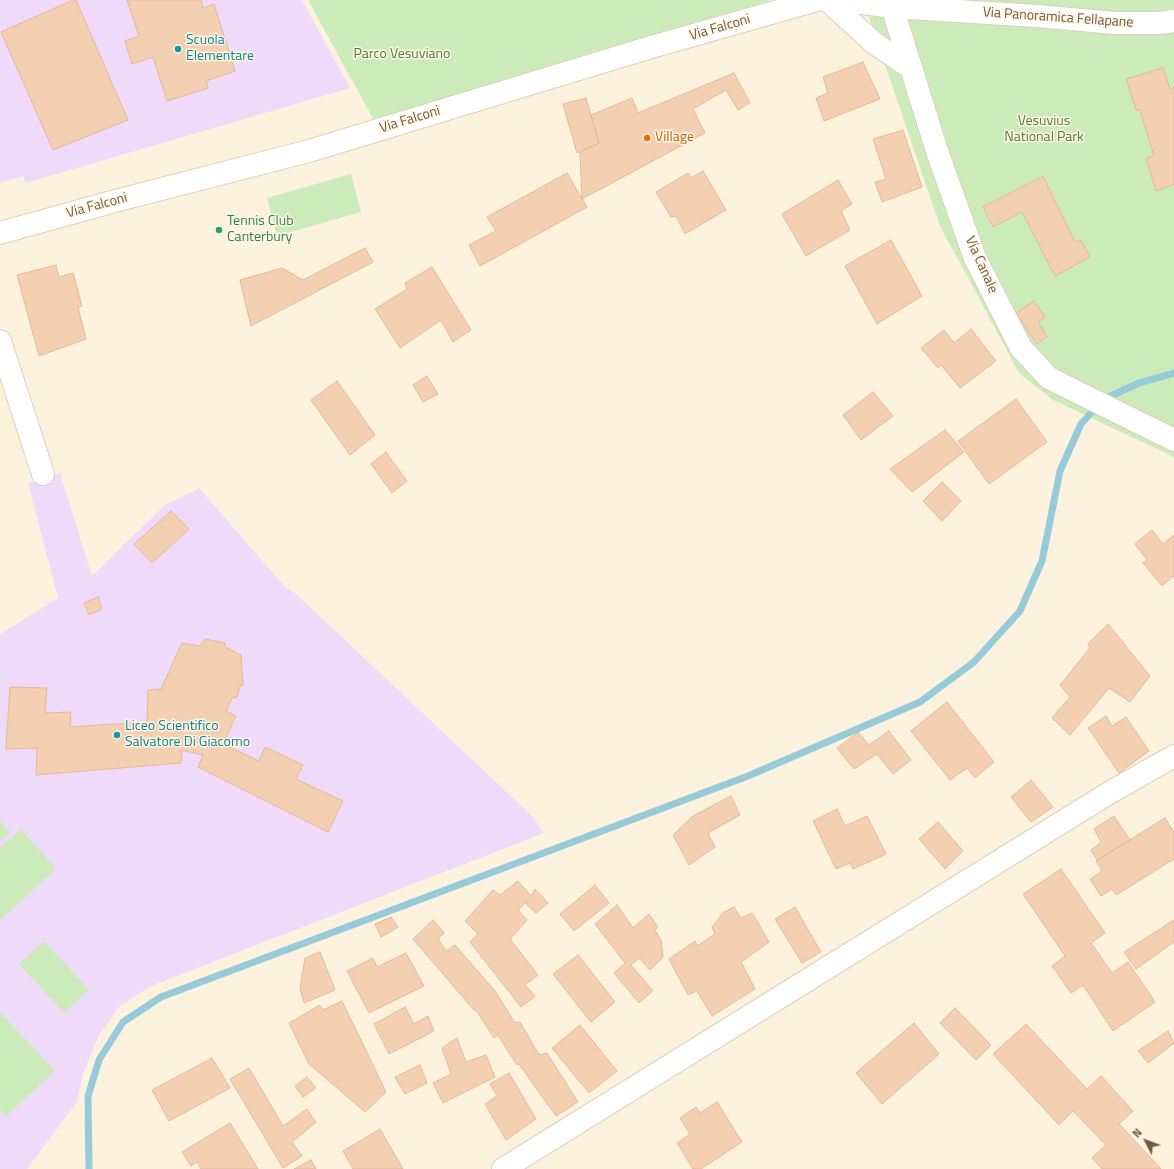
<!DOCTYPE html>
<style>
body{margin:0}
#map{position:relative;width:1174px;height:1169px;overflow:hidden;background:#fdf2dd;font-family:"Titillium Web",sans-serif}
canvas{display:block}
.north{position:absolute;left:1126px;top:1121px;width:40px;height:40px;-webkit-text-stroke:3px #fff6e4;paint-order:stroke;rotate:312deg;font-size:11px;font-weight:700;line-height:16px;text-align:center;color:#735845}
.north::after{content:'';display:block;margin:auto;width:14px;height:18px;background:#735845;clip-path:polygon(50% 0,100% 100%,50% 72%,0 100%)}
</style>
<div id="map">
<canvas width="1174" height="1169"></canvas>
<div class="north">N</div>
</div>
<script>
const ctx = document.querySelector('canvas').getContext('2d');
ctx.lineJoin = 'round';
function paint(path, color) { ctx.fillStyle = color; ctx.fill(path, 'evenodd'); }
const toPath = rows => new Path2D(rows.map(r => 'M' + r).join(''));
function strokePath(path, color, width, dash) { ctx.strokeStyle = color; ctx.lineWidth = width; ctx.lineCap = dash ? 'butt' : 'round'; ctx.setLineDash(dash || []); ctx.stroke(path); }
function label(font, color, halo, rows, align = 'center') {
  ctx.font = font + ' "Titillium Web",sans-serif'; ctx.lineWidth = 3; ctx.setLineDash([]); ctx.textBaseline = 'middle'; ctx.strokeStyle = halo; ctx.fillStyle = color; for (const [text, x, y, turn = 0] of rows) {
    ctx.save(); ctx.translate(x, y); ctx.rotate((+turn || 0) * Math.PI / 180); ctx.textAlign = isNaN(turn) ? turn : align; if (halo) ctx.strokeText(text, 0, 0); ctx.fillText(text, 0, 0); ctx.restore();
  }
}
paint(toPath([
 [0,0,302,0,350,88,26,183,23,176,0,183],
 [60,473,92,576,165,505,199,488,286,588,295,593,533,817,544,833,151,986,120,1006,99,1035,83,1074,77,1102,27,1169,0,1169,0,634,58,598,28,483]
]), '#efdaf9');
paint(toPath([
 [308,0,771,0,375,122],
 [863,0,1174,0,1174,457,1053,400,1019,373,940,226],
 [351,174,361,212,277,236,267,198],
 [0,821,10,832,0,841],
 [21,829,56,869,0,920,0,848],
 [44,941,89,990,64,1013,19,964],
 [0,1012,55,1071,6,1116,0,1110]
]), '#ccebbb');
strokePath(toPath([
 [89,1169,88,1096,99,1060,123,1022,161,997,748,776,920,702,974,662,1020,611,1042,561,1060,471,1081,424,1104,399,1139,383,1174,373]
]), '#97cbd9', 7);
const building = toPath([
 [73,0,76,0,128,120,53,150,1,32,73,0],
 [127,0,201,0,203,8,214,4,235,71,206,81,208,88,167,101,153,57,132,64,125,41,139,36,127,0],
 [863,62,880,99,824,121,816,98,828,93,823,77,863,62],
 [1163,68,1170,89,1174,87,1174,184,1156,191,1146,158,1154,156,1140,110,1136,110,1126,79,1163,68],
 [734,73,750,103,738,110,726,90,693,109,705,133,582,199,580,152,599,143,591,115,632,98,638,113,734,73],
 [586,98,599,143,577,153,563,104,586,98],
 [903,130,922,187,882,202,875,182,886,179,873,139,903,130],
 [703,171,726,210,685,234,676,216,671,217,656,192,688,173,691,178,703,171],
 [567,173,587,207,480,266,469,245,496,231,487,217,567,173],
 [1043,176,1075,242,1081,240,1090,257,1055,276,1022,212,993,227,983,207,1043,176],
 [838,180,852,204,841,211,850,230,806,256,782,214,838,180],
 [891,240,922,296,877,324,845,266,891,240],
 [365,248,373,262,251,326,240,280,282,268,303,280,365,248],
 [56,265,59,277,73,273,82,306,78,307,86,339,39,356,17,275,56,265],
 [432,267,471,330,453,342,441,320,400,348,375,309,407,289,405,283,432,267],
 [1034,301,1045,317,1038,322,1047,337,1037,344,1016,313,1034,301],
 [971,329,996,361,960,388,941,365,938,368,921,348,944,330,954,343,971,329],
 [427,376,438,394,423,402,413,385,427,376],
 [337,381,375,435,350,455,311,400,337,381],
 [873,392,893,416,861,440,843,415,873,392],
 [1016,399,1047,442,989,484,958,441,1016,399],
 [945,430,964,452,912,492,890,469,945,430],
 [386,452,407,481,392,493,371,464,386,452],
 [942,482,961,501,942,521,923,501,942,482],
 [171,511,189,529,152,563,134,544,171,511],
 [1152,530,1163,544,1174,535,1174,576,1162,586,1143,563,1147,560,1135,544,1152,530],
 [98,597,102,609,89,615,84,603,98,597],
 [1108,624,1150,676,1130,702,1109,688,1070,735,1052,718,1070,697,1060,685,1090,648,1088,644,1108,624],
 [205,639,225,643,225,647,241,655,243,685,240,686,237,697,232,698,226,711,236,716,223,744,259,761,265,747,303,765,296,779,343,801,328,832,198,767,203,755,182,750,181,763,36,775,37,748,6,749,10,687,47,688,45,713,71,712,70,727,147,722,148,690,161,689,182,643,200,646,205,639],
 [947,702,994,762,975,778,967,768,950,780,911,731,947,702],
 [1106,716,1112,726,1126,717,1149,751,1119,773,1088,728,1106,716],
 [889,731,911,760,893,774,877,754,854,769,837,748,858,732,869,745,889,731],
 [1031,780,1053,807,1031,822,1011,797,1031,780],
 [731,796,740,815,708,833,715,847,689,865,673,835,693,816,731,796],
 [837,809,845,826,867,816,886,854,853,869,850,863,836,869,813,821,837,809],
 [1114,816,1130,840,1097,860,1091,850,1101,842,1094,829,1114,816],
 [1165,818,1174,832,1174,859,1116,895,1112,889,1101,896,1090,879,1102,871,1096,861,1165,818],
 [938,822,963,851,945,869,919,839,938,822],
 [1061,869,1105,933,1091,943,1112,973,1128,962,1155,1002,1113,1031,1083,985,1071,993,1052,966,1065,956,1023,894,1061,869],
 [518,881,531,896,535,889,548,903,536,913,525,903,518,910,527,920,510,939,538,975,525,985,535,996,521,1007,470,942,478,934,465,921,493,890,500,895,518,881],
 [595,885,609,903,574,931,560,914,595,885],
 [617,905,633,928,649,914,658,927,655,930,661,940,663,957,650,970,639,958,631,965,653,991,639,1003,614,973,625,963,595,924,617,905],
 [734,907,741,918,752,913,769,942,741,962,755,989,712,1016,697,991,688,995,669,959,695,941,697,946,715,934,712,927,724,912,734,907],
 [795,907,821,952,802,963,775,919,795,907],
 [391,917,398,927,381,937,375,924,391,917],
 [433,920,444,933,438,939,446,951,455,945,495,991,515,1023,520,1022,539,1055,547,1053,578,1102,556,1116,519,1064,517,1065,498,1035,494,1038,476,1010,474,1010,413,939,433,920],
 [1174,920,1174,942,1136,969,1124,952,1174,920],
 [320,952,335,990,304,1003,300,988,305,958,320,952],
 [406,953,424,986,369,1013,347,971,373,958,377,967,406,953],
 [578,955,615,1002,591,1022,553,974,578,955],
 [342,1001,386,1092,365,1112,309,1064,289,1023,320,1005,323,1010,342,1001],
 [405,1007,414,1024,428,1016,434,1031,389,1054,374,1024,405,1007],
 [955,1008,991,1045,976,1060,940,1023,955,1008],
 [914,1023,939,1054,882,1104,856,1073,914,1023],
 [1026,1024,1087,1089,1101,1076,1133,1111,1119,1124,1161,1169,1102,1169,1092,1158,1106,1145,1073,1111,1059,1125,993,1054,1026,1024],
 [580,1025,617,1071,589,1093,552,1048,580,1025],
 [1168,1031,1174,1043,1148,1063,1138,1051,1168,1031],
 [457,1038,466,1062,486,1055,495,1077,443,1103,433,1083,451,1074,442,1048,457,1038],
 [212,1058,230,1088,169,1121,152,1090,212,1058],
 [420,1065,427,1083,405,1094,395,1077,420,1065],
 [249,1068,283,1126,307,1109,316,1122,292,1142,302,1156,283,1168,230,1079,249,1068],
 [509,1073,536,1119,506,1140,485,1104,497,1096,490,1084,509,1073],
 [307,1077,316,1088,303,1097,295,1086,307,1077],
 [717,1102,742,1142,701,1169,693,1169,677,1143,690,1134,680,1118,696,1107,700,1113,717,1102],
 [230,1123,258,1169,201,1169,197,1162,191,1166,182,1152,230,1123],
 [380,1129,403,1169,353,1169,343,1151,380,1129],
 [311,1160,316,1169,294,1169,311,1160]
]);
paint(building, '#f4d0b3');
strokePath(building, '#e7b893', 1);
const minor = toPath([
 [827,0,874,43,911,68],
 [840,0,893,7,1037,16,1115,23,1159,23,1174,21],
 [890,0,937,151,975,258,1021,348,1049,378,1174,440],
 [0,233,115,201,309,151,648,48,817,0],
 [0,341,43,474],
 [503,1169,1109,793,1174,756]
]);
strokePath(minor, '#e1ceb9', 24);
strokePath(minor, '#fff', 22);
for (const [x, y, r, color] of [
 [178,49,4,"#0f9aa8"],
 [647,138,4,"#e8710a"],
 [219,230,4,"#2e9e5b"],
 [117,735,4,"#0f9aa8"]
]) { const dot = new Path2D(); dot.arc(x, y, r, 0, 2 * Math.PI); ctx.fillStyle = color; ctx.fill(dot); strokePath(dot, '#fff6e4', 1.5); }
label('14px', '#735845', '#fff6e4', [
 ["Via Panoramica Fellapane",1058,18,4],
 ["Via Falconi",720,28,-16],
 ["Via Falconi",410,120,-17],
 ["Via Falconi",97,206,-15],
 ["Via Canale",981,265,66]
]);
label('14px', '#0d838f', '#fff6e4', [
 ["Scuola",186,41],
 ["Elementare",186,57],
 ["Liceo Scientifico",125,727],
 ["Salvatore Di Giacomo",125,743]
], 'left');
label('14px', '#4c7a3c', '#fff6e4', [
 ["Parco Vesuviano",402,55],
 ["Vesuvius",1044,122],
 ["National Park",1044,138]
]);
label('14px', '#c56008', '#fff6e4', [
 ["Village",655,138]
], 'left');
label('14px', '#27864d', '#fff6e4', [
 ["Tennis Club",227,222],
 ["Canterbury",227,238]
], 'left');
</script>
